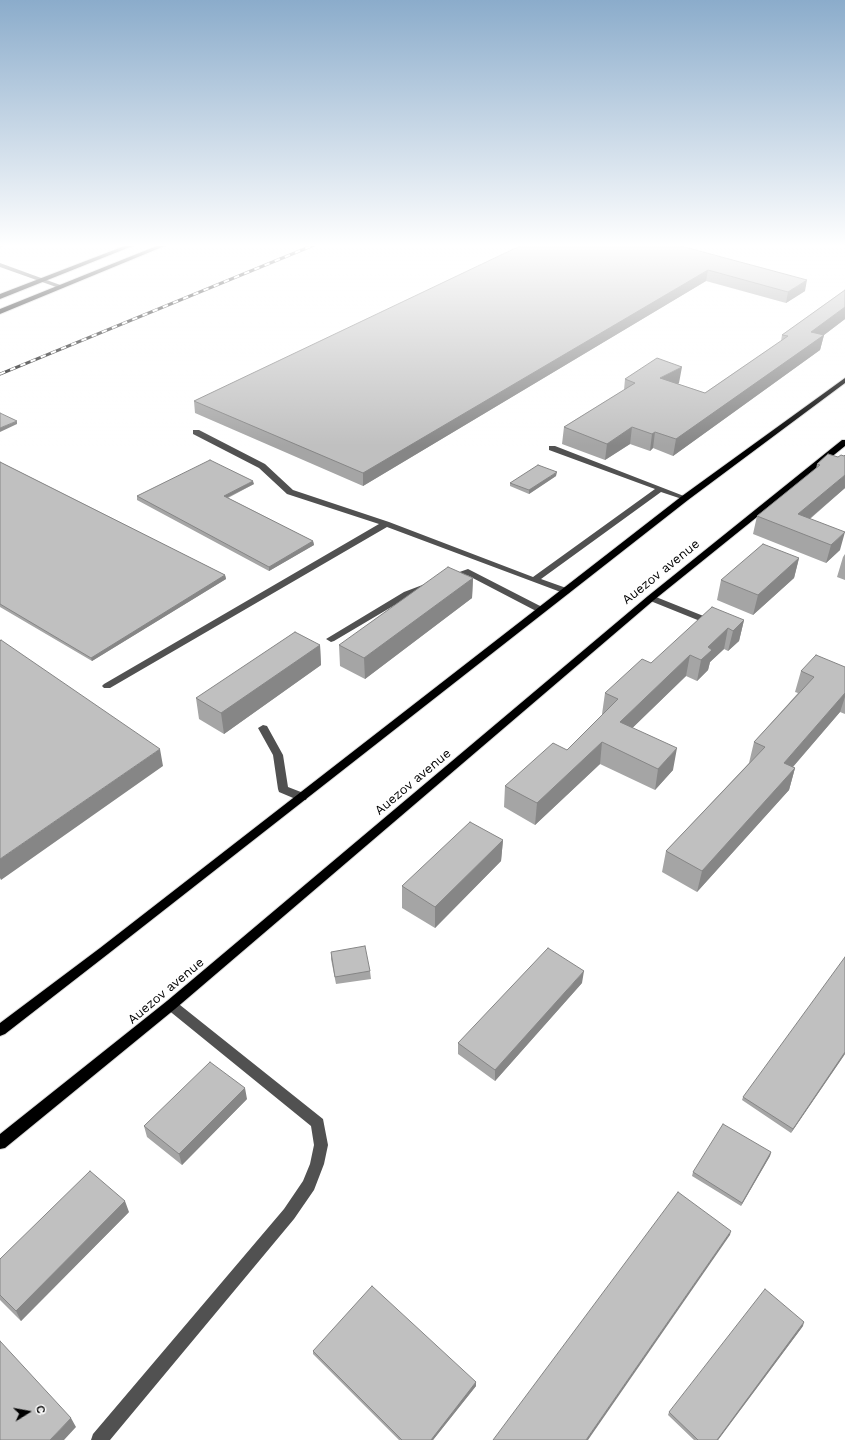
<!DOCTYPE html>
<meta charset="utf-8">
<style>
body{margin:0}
#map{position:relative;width:845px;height:1440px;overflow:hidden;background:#fff;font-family:"Work Sans",sans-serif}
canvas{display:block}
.north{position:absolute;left:8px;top:1392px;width:40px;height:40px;-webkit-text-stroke:3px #fff;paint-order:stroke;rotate:79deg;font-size:11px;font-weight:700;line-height:16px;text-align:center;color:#000}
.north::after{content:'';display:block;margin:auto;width:14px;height:18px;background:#000;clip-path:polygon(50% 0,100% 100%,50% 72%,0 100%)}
</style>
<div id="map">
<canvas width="845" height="1440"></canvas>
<div class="north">С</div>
</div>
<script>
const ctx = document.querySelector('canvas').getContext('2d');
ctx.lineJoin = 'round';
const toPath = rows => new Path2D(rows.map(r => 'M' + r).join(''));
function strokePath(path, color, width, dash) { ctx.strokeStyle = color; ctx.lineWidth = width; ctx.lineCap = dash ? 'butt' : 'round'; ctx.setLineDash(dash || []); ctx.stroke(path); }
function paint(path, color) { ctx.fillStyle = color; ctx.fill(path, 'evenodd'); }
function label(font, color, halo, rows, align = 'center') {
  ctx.font = font + ' "Work Sans",sans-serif'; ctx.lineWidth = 3; ctx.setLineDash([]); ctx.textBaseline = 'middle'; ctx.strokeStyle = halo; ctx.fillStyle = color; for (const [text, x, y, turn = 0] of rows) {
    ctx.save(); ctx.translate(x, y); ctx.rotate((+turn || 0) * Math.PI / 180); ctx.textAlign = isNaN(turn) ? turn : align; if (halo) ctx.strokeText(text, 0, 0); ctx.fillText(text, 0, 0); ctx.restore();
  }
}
const major = toPath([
 [845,378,845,383,688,500,108,954,5,1034,0,1036,0,1023,100,948,682,496,845,378],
 [842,440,845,440,845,446,654,600,175,1009,5,1148,0,1149,0,1134,167,1001,648,596,842,440]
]);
const highway = toPath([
 [127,245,135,245,0,299,0,294,127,245],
 [159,245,167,245,0,314,0,309,159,245]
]);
strokePath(major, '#dbdbdb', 2);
strokePath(highway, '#dbdbdb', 2);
paint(toPath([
 [0,245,4,245,0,248,0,245],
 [0,263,63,286,64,287,59,288,0,267,0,263],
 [193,430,199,430,265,464,293,490,389,522,533,577,655,489,549,450,549,446,555,446,689,498,685,500,661,492,541,579,569,589,570,591,569,593,566,594,387,527,110,688,104,688,102,686,104,684,379,524,287,494,259,468,193,434,193,430],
 [468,569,544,608,545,610,544,612,538,612,467,575,451,581,447,578,448,576,468,569],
 [425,584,429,587,428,589,410,596,334,641,331,642,326,639,404,592,425,584],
 [651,595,711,619,713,621,708,624,705,623,648,600,647,598,651,595],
 [263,725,267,726,283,755,288,787,306,794,307,797,306,800,298,800,279,792,278,789,273,755,258,728,263,725],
 [171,1000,175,1001,323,1119,328,1145,324,1164,314,1190,294,1219,110,1440,91,1440,93,1434,284,1209,303,1181,310,1164,314,1145,311,1126,167,1009,165,1005,167,1001,171,1000]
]), '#515151');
paint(major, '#000');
paint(highway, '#000');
const rail = toPath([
 [0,374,314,245]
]);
strokePath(rail, '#000', 3);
strokePath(rail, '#fff', 2, [5.5]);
paint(toPath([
 [677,245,805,291,786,303,706,281,363,486,195,413,194,401],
 [845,290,845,319,824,335,820,350,673,456,653,448,650,451,630,444,605,460,562,444,564,427,624,390,625,379,679,383,678,384,705,393,781,341,782,335],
 [828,454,845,488,810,519,840,550,826,563,753,534,757,516,816,469,817,464],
 [0,462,225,575,226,579,92,661,0,607],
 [556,476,529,494,510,486,510,483],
 [254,484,228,498,313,541,314,545,269,571,137,500,137,496],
 [845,554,845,580,837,577,843,557],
 [799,558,794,578,753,615,717,600,721,580],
 [473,578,472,598,365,679,340,666,339,645],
 [744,620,739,641,728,651,724,649,710,662,708,670,697,681,686,676,632,728,673,770,655,790,600,764,535,825,504,807,505,786,567,750,603,714,602,714,605,693,651,663],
 [320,645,321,665,224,734,199,719,196,698],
 [845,667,845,714,840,712,793,767,795,768,789,790,697,892,662,872,666,851,749,763,754,742,798,693,795,692,801,671],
 [503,840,501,861,435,928,402,908,402,886],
 [331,952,370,971,371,979,336,984,331,959],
 [582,983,495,1081,458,1054,458,1043],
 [845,1054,791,1133,742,1100,743,1097],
 [247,1099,182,1165,147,1137,144,1126],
 [771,1152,770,1156,741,1206,692,1176,693,1172],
 [129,1212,21,1321,0,1300,0,1259],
 [803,1326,718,1440,694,1440,668,1415,669,1412],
 [313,1351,476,1382,476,1386,433,1440,399,1440,313,1354]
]), '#a5a5a5');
paint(toPath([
 [708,270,706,281,363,486,363,473],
 [807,280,805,291,786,303,788,292],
 [845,307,845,319,824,335,820,350,673,456,676,439,811,332],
 [682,367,679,383,658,394,660,378],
 [17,421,17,424,0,432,0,428],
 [632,427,630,444,605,460,607,444],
 [655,432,653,448,650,451,652,434],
 [557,472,556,476,529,494,529,490],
 [845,475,845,488,795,531,798,514],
 [253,481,254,484,224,499,224,496],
 [845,532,840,550,826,563,831,545],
 [313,541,314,545,269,571,269,567],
 [799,558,794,578,753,615,758,595],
 [225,575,226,579,92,661,91,658],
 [473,578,472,598,365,679,364,658],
 [744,620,739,641,728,651,733,631],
 [728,628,724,649,710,662,708,670,697,681,701,660,708,647],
 [320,645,321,665,224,734,221,713],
 [690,655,686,676,617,743,620,722],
 [845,693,845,697,840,712,778,784,784,763],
 [602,742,600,764,535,825,537,803],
 [677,748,673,770,655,790,658,769],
 [160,749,163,766,1,880,0,878,0,859],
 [795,768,789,790,697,892,702,871],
 [503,840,501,861,435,928,435,907],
 [584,971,582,983,495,1081,495,1070],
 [845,1052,845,1054,791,1133,793,1129],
 [245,1088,247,1099,182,1165,179,1154],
 [771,1152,770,1156,741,1206,742,1203],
 [125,1201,129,1212,21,1321,16,1311],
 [731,1231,730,1235,588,1440,586,1440],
 [804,1322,803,1326,718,1440,717,1440],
 [476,1382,476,1386,433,1440,431,1440],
 [71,1418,76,1427,64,1440,50,1440]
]), '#868686');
const building = toPath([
 [522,245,677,245,807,280,788,292,708,270,363,473,194,401,522,245],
 [845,290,845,307,811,332,824,335,676,439,655,432,652,434,632,427,607,444,564,427,635,383,625,379,657,358,682,367,660,378,705,393,788,336,782,335,845,290],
 [0,413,17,421,0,428,0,413],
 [828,454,838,457,841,455,844,456,845,455,845,475,798,514,845,532,831,545,757,516,820,465,817,464,828,454],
 [210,460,253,481,224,496,313,541,269,567,137,496,210,460],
 [0,462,225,575,91,658,0,604,0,462],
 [538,465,557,472,529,490,510,483,538,465],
 [763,544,799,558,758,595,721,580,763,544],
 [448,567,473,578,364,658,339,645,448,567],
 [712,607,744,620,733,631,728,628,708,647,712,650,701,660,690,655,620,722,677,748,658,769,602,742,537,803,505,786,553,743,567,750,618,699,605,693,642,659,651,663,712,607],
 [295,632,320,645,221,713,196,698,295,632],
 [1,640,160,749,0,859,0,641,1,640],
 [816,655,845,667,845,693,784,763,795,768,702,871,666,851,765,747,754,742,814,677,801,671,816,655],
 [470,822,503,840,435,907,402,886,470,822],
 [365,946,370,971,335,977,331,952,365,946],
 [548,948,584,971,495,1070,458,1043,548,948],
 [845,957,845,1052,793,1129,743,1097,845,957],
 [210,1062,245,1088,179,1154,144,1126,210,1062],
 [723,1124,771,1152,742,1203,693,1172,723,1124],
 [90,1171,125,1201,16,1311,0,1295,0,1259,90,1171],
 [678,1192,731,1231,586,1440,493,1440,678,1192],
 [372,1286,476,1382,431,1440,402,1440,313,1351,372,1286],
 [765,1289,804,1322,717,1440,698,1440,669,1412,765,1289],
 [0,1341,71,1418,50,1440,0,1440,0,1341]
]);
paint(building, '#c0c0c0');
strokePath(building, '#868686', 1);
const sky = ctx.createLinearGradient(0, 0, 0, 446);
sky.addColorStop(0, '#8baccb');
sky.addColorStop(0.55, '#fff');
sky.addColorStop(1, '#ffffff00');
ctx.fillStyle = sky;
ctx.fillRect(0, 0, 845, 446);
label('13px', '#000', '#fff', [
 ["Auezov avenue",661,572,-39],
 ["Auezov avenue",413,782,-40],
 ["Auezov avenue",166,991,-40]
]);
</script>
